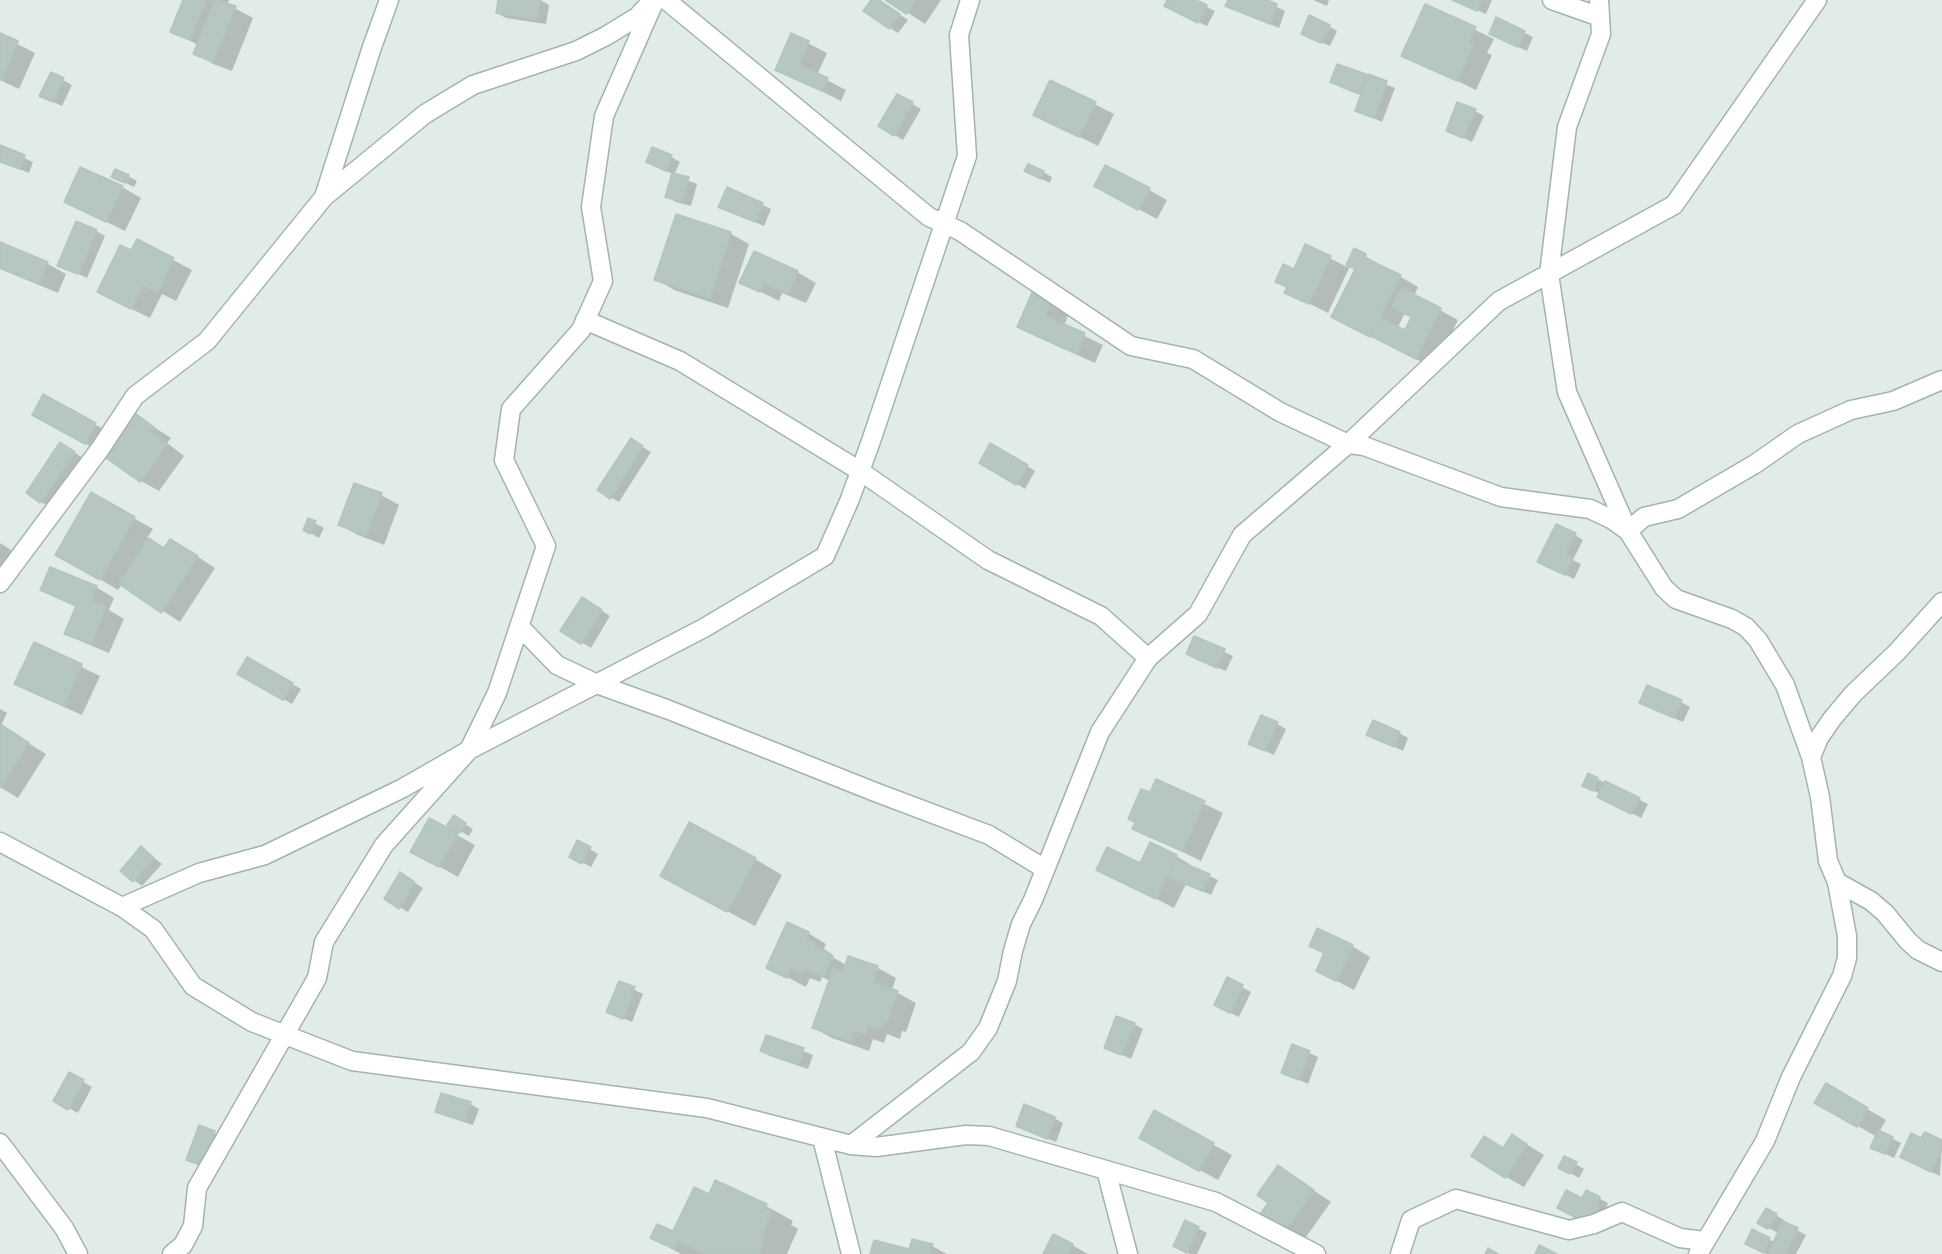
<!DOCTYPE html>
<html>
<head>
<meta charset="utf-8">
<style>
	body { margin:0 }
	canvas { display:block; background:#e1ebe7 }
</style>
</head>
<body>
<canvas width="1942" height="1254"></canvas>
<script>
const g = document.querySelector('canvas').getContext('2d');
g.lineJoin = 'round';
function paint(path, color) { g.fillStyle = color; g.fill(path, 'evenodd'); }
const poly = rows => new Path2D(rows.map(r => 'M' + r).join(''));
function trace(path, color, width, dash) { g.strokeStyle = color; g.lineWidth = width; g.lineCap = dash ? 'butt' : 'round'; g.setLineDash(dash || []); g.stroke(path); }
const shadow = poly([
	[184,0,229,0,227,4,253,18,232,71,213,64,195,53,198,45,172,31],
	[500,0,540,0,549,5,546,24,506,18,497,13],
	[873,0,877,0,908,20,898,33,890,28],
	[888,0,941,0,925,24],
	[1168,0,1192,0,1215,11,1207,26,1174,10],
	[1229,0,1263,0,1285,11,1279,28,1236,10],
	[1313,0,1329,0,1327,6],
	[1455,0,1492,0,1486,14],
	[1426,6,1494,39,1487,53,1492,55,1476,90,1403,55],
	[1497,19,1533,37,1527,51,1499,38],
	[1329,26,1337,31,1330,46,1311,38],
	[0,35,35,53,19,89,0,80],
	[792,35,827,53,817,75,846,90,841,101,777,69],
	[1365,76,1395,88,1382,122,1357,110,1362,95,1332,82],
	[63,80,72,85,62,106,49,100],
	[1050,82,1114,114,1098,146,1053,124],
	[898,96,921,109,903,140,880,126],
	[1475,111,1484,116,1472,142,1447,130],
	[1,147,33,162,29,173,0,161],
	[671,157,680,162,674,175,697,184,691,206,676,202,667,197,673,174,656,167],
	[1043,172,1052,177,1050,183,1035,176],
	[128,176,137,181,134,187,122,181],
	[122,187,141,198,125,231,66,202],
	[728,189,771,209,764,226,729,211],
	[1149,190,1167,200,1157,219,1114,196],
	[677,216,731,234,749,244,728,308,674,290,656,279],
	[96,231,105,236,87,278,59,265],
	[137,241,192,270,176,301,162,294,150,318,117,302,132,252],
	[0,244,48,264,66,274,58,293,0,269],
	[1306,246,1347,267,1355,250,1418,287,1414,296,1458,320,1434,368,1351,327,1356,270,1350,266,1328,313,1286,292,1288,288,1277,281,1294,271],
	[1405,313,1413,317,1405,333,1397,329],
	[797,272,816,283,806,303,782,293,779,301,741,282],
	[1034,292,1070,310,1064,326,1103,345,1095,363,1037,337,1019,327],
	[44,396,114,435,104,454,52,425],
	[135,415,171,438,167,443,184,456,159,491,141,481],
	[631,440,651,452,619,502,610,497],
	[991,445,1035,471,1025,489,981,462],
	[69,449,83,458,49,507,28,493],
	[91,494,153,529,147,538,166,549,189,551,215,568,180,622,122,584,118,590,57,554],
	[381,495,399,505,384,545,358,535,340,525],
	[309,520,324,528,319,538,305,530],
	[1575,535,1583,540,1573,560,1581,564,1574,579,1548,566],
	[0,543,11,550,0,577],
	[96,587,114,598,109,610,124,619,109,653,85,643,66,633,77,607,42,589],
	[591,604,610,616,591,648,562,630],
	[1194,638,1233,656,1226,671,1196,659],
	[34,644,100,676,82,715,35,694,16,684],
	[248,659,301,689,292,704,239,674],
	[1681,702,1690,707,1683,722,1649,707],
	[0,709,7,713,1,726,46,754,18,798,0,787],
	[1277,724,1286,729,1274,755,1259,748],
	[1399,733,1408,738,1403,751,1377,739],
	[1589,775,1648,804,1641,818,1607,801,1600,794,1584,785],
	[1157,781,1223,813,1201,861,1134,828],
	[454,817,473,829,469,836,450,825],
	[457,835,475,845,458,877,431,862],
	[578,842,598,854,591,867,580,861],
	[141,848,162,864,142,886,122,871],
	[1176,856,1194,867,1194,869,1218,880,1211,895,1186,884,1174,908,1098,869,1141,865],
	[755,859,782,875,755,926,689,891],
	[400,874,423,888,408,912,386,899],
	[808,933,826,944,824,949,832,954,831,956,846,965,849,958,878,968,896,978,892,990,916,1003,906,1032,902,1031,900,1039,887,1034,884,1043,873,1039,869,1051,832,1038,814,1028,830,981,822,977,820,982,810,978,806,987,768,967],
	[1352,946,1370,957,1354,990,1318,971],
	[1227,979,1251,992,1239,1017,1224,1010],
	[620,983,643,994,632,1022,617,1016],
	[1134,1024,1143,1029,1131,1059,1105,1047],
	[767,1037,813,1055,808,1069,770,1056,762,1051],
	[1293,1046,1318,1057,1308,1084,1283,1072],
	[70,1074,92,1087,78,1113,55,1101],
	[1826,1085,1886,1120,1879,1132,1901,1143,1894,1158,1881,1152,1877,1137,1816,1102],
	[470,1104,479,1109,473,1125,445,1116,437,1111],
	[1154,1112,1232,1155,1218,1180,1159,1148],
	[1054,1118,1063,1123,1056,1142,1026,1130],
	[200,1127,223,1137,212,1169,188,1159],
	[1513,1136,1544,1155,1524,1187,1506,1177],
	[1922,1140,1942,1142,1940,1176,1911,1162],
	[1565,1158,1584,1169,1579,1178,1560,1167],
	[1279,1167,1331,1202,1301,1244,1283,1234,1270,1202],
	[710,1196,766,1206,793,1221,791,1225,798,1229,787,1254,681,1254,652,1238,674,1233],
	[1599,1198,1608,1203,1599,1228,1583,1200],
	[1767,1210,1784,1220,1783,1223,1806,1235,1796,1254,1767,1254,1756,1249,1753,1231,1774,1242,1778,1233,1759,1223],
	[1186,1222,1207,1233,1197,1254,1190,1254,1175,1246],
	[1072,1245,1088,1254,1045,1254],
	[932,1246,947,1254,872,1254,910,1250]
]);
const building = poly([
	[183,0,206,0,190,40,170,32,183,0],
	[215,0,236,6,213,62,193,54,215,0],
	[498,0,541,0,537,20,496,13,498,0],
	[871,0,879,0,900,14,889,29,863,11,871,0],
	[885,0,916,0,906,14,885,0],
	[1167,0,1196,0,1207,5,1198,23,1164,6,1167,0],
	[1228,0,1267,0,1277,4,1270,24,1225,6,1228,0],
	[1452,0,1481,0,1477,11,1452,0],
	[1425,4,1476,27,1469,41,1474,43,1457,81,1401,56,1425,4],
	[1309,15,1330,25,1321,43,1301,34,1309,15],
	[1496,17,1525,31,1518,47,1489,34,1496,17],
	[0,33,18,41,1,80,0,79,0,33],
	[791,33,809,41,799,65,828,78,822,91,775,70,791,33],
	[1337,64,1366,74,1359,94,1330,82,1337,64],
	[51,72,64,78,53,102,39,96,51,72],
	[1368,74,1387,81,1374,118,1355,111,1368,74],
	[1050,80,1096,102,1079,137,1033,115,1050,80],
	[897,94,913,102,894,136,878,126,897,94],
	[1457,102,1476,109,1463,138,1446,131,1457,102],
	[0,145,25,155,20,169,0,162,0,145],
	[652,147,672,155,666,171,646,162,652,147],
	[1028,164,1044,171,1041,179,1024,171,1028,164],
	[1105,165,1150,188,1138,210,1094,186,1105,165],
	[80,167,123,186,106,222,64,202,80,167],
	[115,169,129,175,125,183,111,177,115,169],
	[672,173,689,177,682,202,665,197,672,173],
	[727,187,763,203,755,222,718,207,727,187],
	[676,214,731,232,710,298,654,280,676,214],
	[76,221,97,230,78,274,57,266,76,221],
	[137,239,174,258,158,292,143,285,131,309,97,292,120,245,131,250,137,239],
	[0,242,48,262,39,284,0,268,0,242],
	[1305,244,1331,256,1309,304,1284,293,1287,287,1275,282,1283,264,1294,269,1305,244],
	[1354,248,1366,254,1365,258,1401,275,1370,337,1331,317,1355,269,1346,265,1354,248],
	[754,251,798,271,788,294,764,284,760,292,739,283,754,251],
	[1401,288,1441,308,1416,359,1371,336,1380,318,1405,330,1411,317,1392,307,1401,288],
	[1033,290,1052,299,1045,316,1085,333,1077,354,1017,327,1033,290],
	[43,394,96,423,85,444,32,415,43,394],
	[135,413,154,427,150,432,167,444,140,482,103,456,135,413],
	[631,438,643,446,610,499,597,490,631,438],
	[60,442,75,452,40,503,26,493,60,442],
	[990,443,1028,465,1016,485,979,463,990,443],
	[354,483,382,493,366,536,338,525,354,483],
	[91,492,135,517,100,580,55,555,91,492],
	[308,518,316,521,310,534,303,530,308,518],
	[1556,524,1576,533,1565,554,1573,558,1565,575,1537,562,1556,524],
	[149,538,164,548,170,539,198,556,161,613,119,584,149,538],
	[50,567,97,586,91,601,106,607,91,644,64,634,76,606,40,590,50,567],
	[582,597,602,610,581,644,560,631,582,597],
	[1194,636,1225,649,1217,668,1186,654,1194,636],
	[34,642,82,664,64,706,14,684,34,642],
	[247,657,293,683,283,700,237,674,247,657],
	[1647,685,1682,700,1674,718,1639,703,1647,685],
	[1261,715,1278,722,1265,751,1248,744,1261,715],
	[1373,720,1400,732,1394,747,1366,735,1373,720],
	[0,724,29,743,0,788,0,724],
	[1588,773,1598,778,1593,791,1582,786,1588,773],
	[1156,779,1205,801,1182,851,1132,829,1135,822,1128,819,1141,789,1150,792,1156,779],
	[1605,781,1640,798,1631,814,1597,797,1605,781],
	[454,815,466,823,460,833,447,825,454,815],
	[429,818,458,833,439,867,410,852,429,818],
	[689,822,756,858,727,912,660,876,689,822],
	[577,840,591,847,582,864,569,857,577,840],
	[1150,842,1177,855,1156,899,1096,870,1107,847,1140,863,1150,842],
	[141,846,154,858,133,882,120,871,141,846],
	[1176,860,1210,874,1202,891,1169,877,1176,860],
	[400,872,415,882,399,909,384,899,400,872],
	[787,922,809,932,806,939,815,942,813,946,833,956,823,977,804,968,801,973,791,968,787,978,766,968,787,922],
	[1317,928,1353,945,1336,981,1316,971,1324,953,1309,946,1317,928],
	[848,956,878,966,873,982,898,991,887,1023,884,1022,881,1029,868,1025,865,1034,854,1030,850,1041,812,1028,833,969,843,972,848,956],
	[1227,977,1243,985,1230,1013,1214,1005,1227,977],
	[619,981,635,987,623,1019,606,1012,619,981],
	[1116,1016,1135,1023,1121,1055,1104,1048,1116,1016],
	[766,1035,804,1048,799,1065,760,1051,766,1035],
	[1292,1044,1310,1051,1299,1080,1281,1073,1292,1044],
	[69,1072,84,1080,68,1110,53,1101,69,1072],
	[1826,1083,1868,1108,1857,1127,1814,1103,1826,1083],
	[441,1093,471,1102,465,1121,435,1112,441,1093],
	[1024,1104,1055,1117,1047,1139,1016,1126,1024,1104],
	[1154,1110,1214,1143,1199,1171,1139,1138,1154,1110],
	[199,1125,215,1131,203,1166,186,1160,199,1125],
	[1878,1130,1893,1137,1885,1154,1870,1148,1878,1130],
	[1925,1132,1942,1140,1942,1150,1931,1172,1900,1157,1911,1133,1921,1138,1925,1132],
	[1512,1134,1527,1144,1505,1178,1471,1156,1484,1136,1503,1148,1512,1134],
	[1564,1156,1577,1162,1570,1174,1558,1168,1564,1156],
	[1278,1165,1314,1190,1282,1235,1258,1217,1268,1203,1257,1195,1278,1165],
	[715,1180,767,1204,765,1209,772,1212,760,1237,765,1240,758,1254,706,1254,677,1241,674,1249,650,1238,657,1224,673,1231,694,1187,709,1194,715,1180],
	[1566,1190,1582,1198,1586,1190,1600,1197,1596,1205,1599,1206,1590,1225,1557,1208,1566,1190],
	[1766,1208,1777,1214,1768,1229,1757,1223,1766,1208],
	[1185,1220,1199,1227,1187,1253,1173,1246,1185,1220],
	[1783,1221,1798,1228,1785,1254,1768,1254,1783,1221],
	[1752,1229,1770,1238,1764,1253,1745,1244,1752,1229],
	[1053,1234,1073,1244,1068,1254,1043,1254,1053,1234],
	[912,1239,933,1244,930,1254,870,1254,874,1240,909,1249,912,1239],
	[1539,1245,1557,1254,1535,1254,1539,1245],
	[1488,1248,1498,1254,1485,1254,1488,1248]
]);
const street = poly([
	[666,0,929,217,960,231,1131,346,1193,359,1280,412,1348,444,1364,446,1501,497,1590,509,1611,519,1628,531,1664,588,1676,599,1732,619,1746,627,1758,640,1785,685,1811,757,1820,797,1828,861,1837,882,1847,936,1847,958,1842,976,1791,1077,1765,1141,1698,1254],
	[1552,0,1600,17],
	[1599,0,1601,34,1567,127,1549,274,1567,392,1628,531,1644,517,1678,509,1755,464,1798,434,1851,410,1893,401,1942,380],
	[324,197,371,50,389,0],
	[585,320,680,361,860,471,988,560,1101,616,1148,658],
	[0,583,100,449,135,396,207,341,324,197,425,114,473,85,576,51,606,36,637,17,649,4],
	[519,626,557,665,597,684,669,710,875,792,989,835,1045,869],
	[1811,757,1819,738,1832,719,1853,694,1897,652,1942,602],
	[0,842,122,907,153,929,193,986,252,1022,352,1061,707,1108,851,1145,876,1147,966,1135,989,1136,1216,1202,1316,1254],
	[1837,882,1871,901,1885,913,1908,941,1918,950,1942,962],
	[122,907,199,873,265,855,403,788,469,750,704,628,825,556,850,499,871,441,967,156,959,35,970,0],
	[822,1138,851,1254],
	[0,1143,64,1228,78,1254],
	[851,1145,971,1052,988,1028,1007,981,1013,951,1021,924,1033,900,1100,732,1148,658,1198,614,1242,535,1348,444,1499,301,1674,205,1817,0],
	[1106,1170,1128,1254],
	[172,1254,183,1245,193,1226,197,1188,317,978,324,942,384,845,469,750,497,693,546,546,504,460,511,409,581,330,603,281,591,207,604,116,655,0],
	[1400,1254,1411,1220,1456,1199,1569,1230,1594,1224,1622,1212,1680,1238,1705,1241]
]);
paint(shadow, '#0003');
paint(building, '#b6c6c0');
trace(building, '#b4c5be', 1.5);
trace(street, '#a4b3ae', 21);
trace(street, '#fff', 18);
</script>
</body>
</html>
